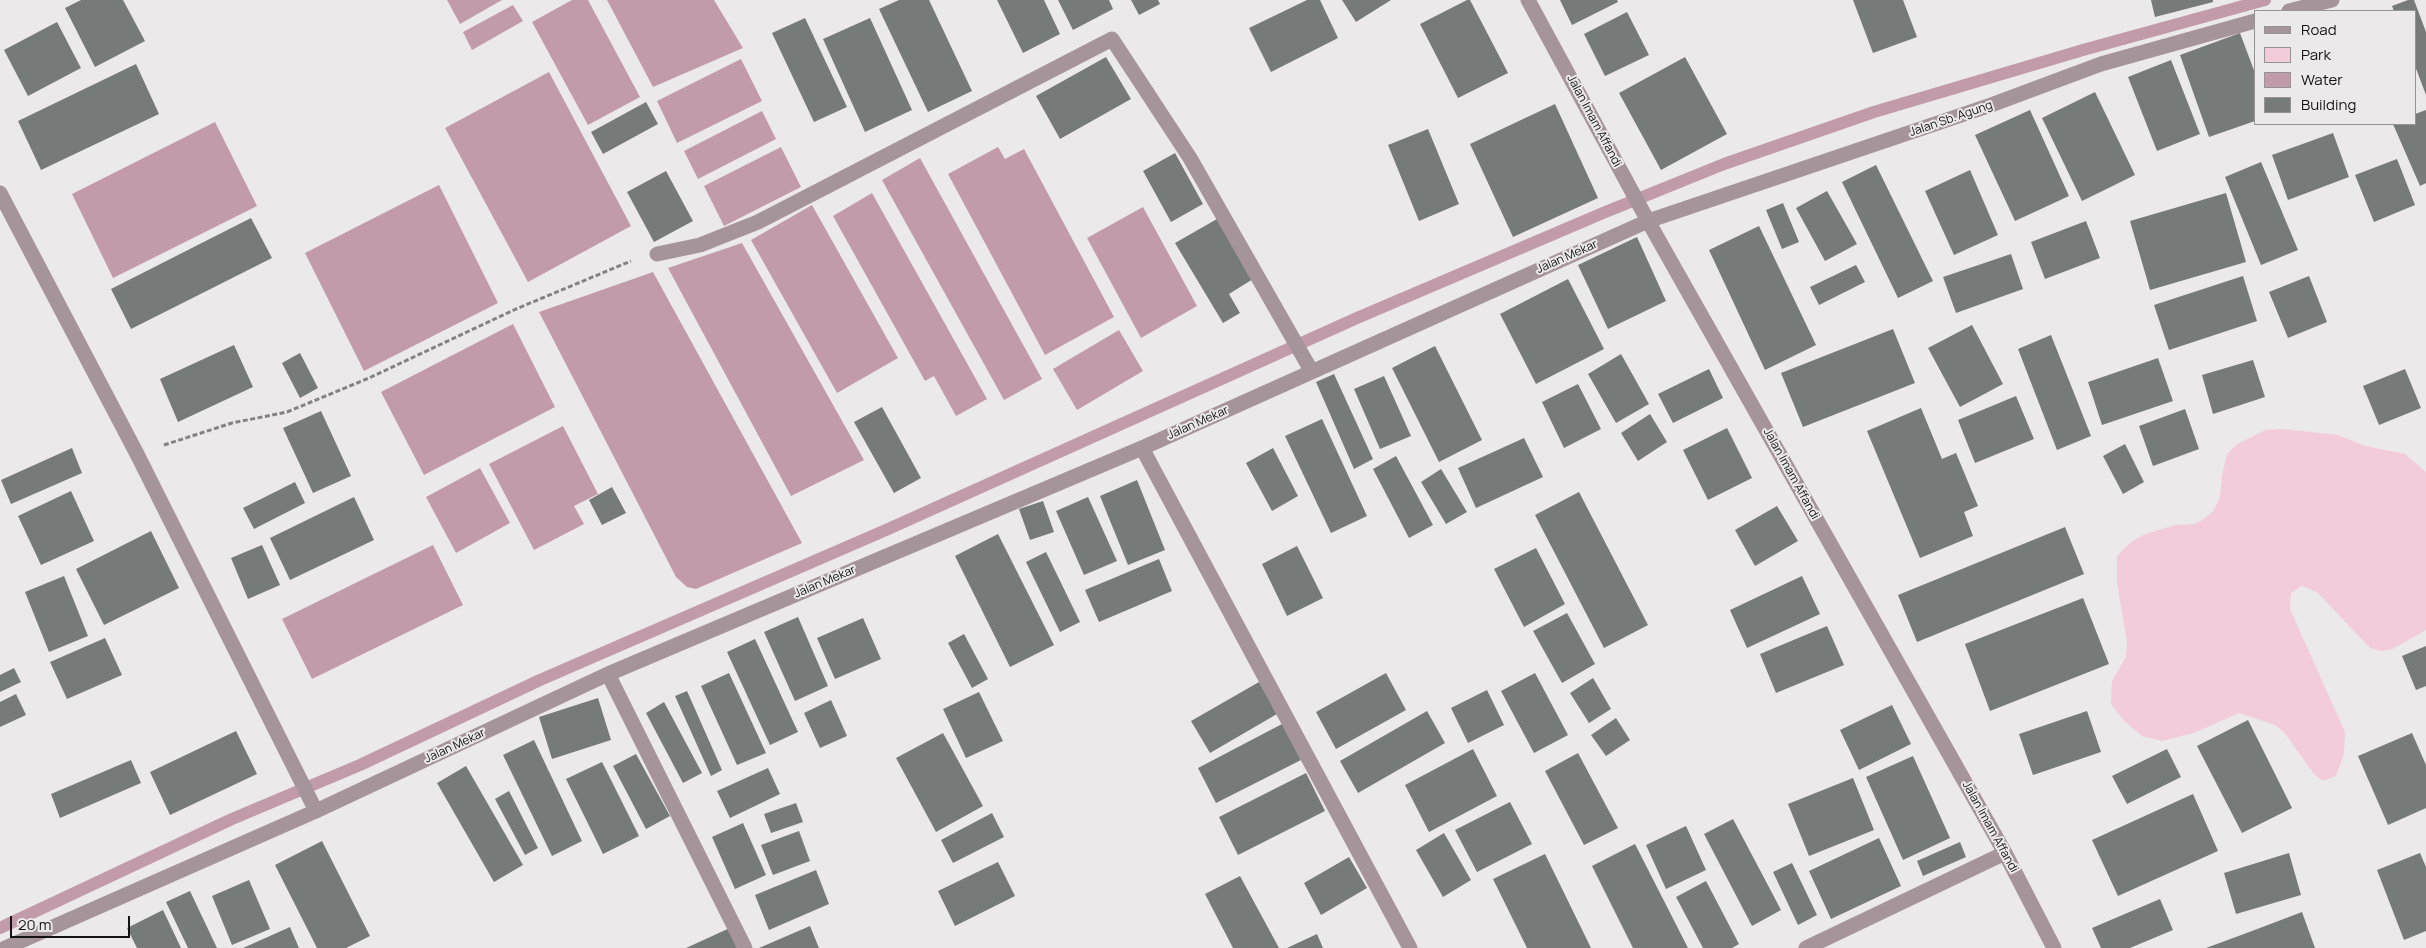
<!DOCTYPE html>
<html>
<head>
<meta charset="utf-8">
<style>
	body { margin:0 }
	#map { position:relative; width:2426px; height:948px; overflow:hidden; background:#ece9ea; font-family:Manrope,sans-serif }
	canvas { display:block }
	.legend { position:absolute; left:2254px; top:10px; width:162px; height:115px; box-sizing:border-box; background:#ece9ea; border:1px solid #969394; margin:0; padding:6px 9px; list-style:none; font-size:15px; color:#151314 }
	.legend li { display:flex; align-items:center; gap:10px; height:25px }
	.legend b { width:25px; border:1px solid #969394 }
	.scale { position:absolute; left:10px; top:916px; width:120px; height:22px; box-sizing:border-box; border:2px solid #151314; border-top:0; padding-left:6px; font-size:15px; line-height:18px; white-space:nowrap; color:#151314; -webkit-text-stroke:4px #ece9ea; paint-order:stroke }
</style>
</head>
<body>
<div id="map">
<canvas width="2426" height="948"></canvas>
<ul class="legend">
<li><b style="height:6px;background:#a6949b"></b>Road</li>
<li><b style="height:14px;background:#f2ccdb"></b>Park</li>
<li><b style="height:14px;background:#c29bab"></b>Water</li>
<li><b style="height:14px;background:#767a79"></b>Building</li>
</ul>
<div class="scale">20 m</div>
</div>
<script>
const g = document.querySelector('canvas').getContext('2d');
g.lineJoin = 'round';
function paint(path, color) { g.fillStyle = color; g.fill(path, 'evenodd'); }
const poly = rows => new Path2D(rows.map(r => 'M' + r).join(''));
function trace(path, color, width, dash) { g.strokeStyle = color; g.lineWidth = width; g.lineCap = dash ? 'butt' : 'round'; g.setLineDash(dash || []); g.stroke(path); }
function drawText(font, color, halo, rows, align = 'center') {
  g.font = font + ' Manrope,sans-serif'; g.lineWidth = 4; g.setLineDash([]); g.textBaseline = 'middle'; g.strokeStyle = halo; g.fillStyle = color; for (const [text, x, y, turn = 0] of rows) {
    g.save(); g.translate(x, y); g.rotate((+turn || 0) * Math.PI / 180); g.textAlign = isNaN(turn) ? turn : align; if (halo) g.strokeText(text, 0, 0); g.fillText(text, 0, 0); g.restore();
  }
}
const green = poly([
	[2283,429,2338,435,2365,446,2405,454,2426,472,2426,630,2393,649,2381,651,2370,648,2317,592,2302,586,2291,593,2290,609,2345,732,2344,754,2336,776,2323,781,2314,774,2284,732,2275,725,2239,713,2194,733,2162,741,2142,736,2124,721,2111,704,2112,681,2126,657,2127,642,2117,583,2117,556,2131,542,2145,534,2176,525,2195,524,2204,519,2214,510,2220,497,2222,475,2227,454,2237,444,2265,430]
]);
const water = poly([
	[447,0,502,0,460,24],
	[572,0,588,0,640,97,588,125,532,22],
	[607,0,714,0,743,48,653,87],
	[513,5,523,21,472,50,463,32],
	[741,59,762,101,677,143,657,101],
	[549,72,631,226,528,282,445,128],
	[762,111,776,139,698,179,684,151],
	[215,122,257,206,113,278,72,194],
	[781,147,801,187,724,226,704,186],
	[998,147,1005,159,1024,149,1114,317,1045,355,948,174],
	[920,158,1042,379,1004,400,882,180],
	[439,185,498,303,364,371,305,253],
	[872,193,987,399,956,416,934,376,925,381,833,216],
	[812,205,898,358,837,393,751,240],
	[1143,207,1197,306,1141,338,1087,238],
	[742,243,864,460,791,496,668,268],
	[653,272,802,543,696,589,687,587,676,577,539,312],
	[513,324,555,407,424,475,381,392],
	[1119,330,1143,371,1077,410,1053,369],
	[563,426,598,494,574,506,584,524,534,550,489,464],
	[480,468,510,523,456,553,426,497],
	[433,545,463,605,312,679,282,619]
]);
const stream = poly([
	[0,928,232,819,360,765,540,680,886,530,1357,318,1603,213,1724,164,1874,112,2083,50,2265,0]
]);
const building = poly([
	[81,0,123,0,145,41,95,67,65,8],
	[899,0,929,0,972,91,928,112,879,9],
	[997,0,1044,0,1060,34,1023,53],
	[1058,0,1109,0,1113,9,1073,30],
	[1131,0,1158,0,1160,4,1139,15],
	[1307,0,1320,0,1338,38,1271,72,1249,28],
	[1342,0,1391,0,1356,22],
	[1467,0,1470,0,1508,73,1458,98,1420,24],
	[1560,0,1617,0,1618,2,1572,25],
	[1853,0,1903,0,1917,37,1873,53],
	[2151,0,2213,0,2213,2,2155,17],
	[2408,0,2414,0,2426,32,2426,95,2415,66,2415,11,2394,11,2392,6],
	[1627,12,1649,55,1605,76,1584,34],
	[805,18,847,107,814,122,772,33],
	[870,18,912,110,865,132,823,39],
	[57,22,81,68,28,96,4,50],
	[2240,33,2255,73,2255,121,2209,137,2180,55],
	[1106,57,1131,99,1060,139,1036,96],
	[1685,57,1727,134,1661,170,1619,93],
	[2171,60,2200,134,2157,151,2128,77],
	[136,64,159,114,41,170,18,121],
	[2095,92,2135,175,2082,201,2042,118],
	[646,102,658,124,603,154,591,132],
	[1555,104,1598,198,1513,237,1470,144],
	[2030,110,2069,196,2015,221,1975,135],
	[2426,110,2426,183,2420,186,2393,124,2415,124,2415,114],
	[1428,129,1459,204,1419,221,1388,145],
	[2333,133,2349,177,2288,200,2272,155],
	[1175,153,1203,204,1171,222,1143,171],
	[2397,159,2415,205,2374,222,2355,175],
	[2261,162,2298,250,2261,265,2225,177],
	[1876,165,1933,281,1898,298,1842,182],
	[1970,170,1998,235,1954,255,1925,191],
	[666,171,693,221,654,242,627,192],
	[1827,191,1857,244,1825,261,1796,208],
	[2226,193,2246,262,2150,290,2130,221],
	[1783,203,1799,242,1782,249,1766,210],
	[251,218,272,258,131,329,111,289],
	[1217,219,1253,279,1229,294,1240,313,1223,323,1175,243],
	[2086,221,2100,258,2045,279,2031,242],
	[1759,226,1816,345,1765,370,1709,250],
	[1637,237,1666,301,1608,329,1578,265],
	[2011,254,2023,289,1956,313,1943,277],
	[1856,265,1865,282,1819,305,1810,287],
	[2243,276,2257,321,2169,350,2154,305],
	[2309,276,2327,322,2288,338,2269,292],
	[1568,279,1604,349,1536,384,1500,314],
	[1972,325,2003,384,1960,407,1928,348],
	[1893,329,1915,383,1803,427,1781,373],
	[2051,335,2091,436,2057,450,2018,349],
	[234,345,253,387,178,422,160,379],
	[1435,346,1482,440,1439,462,1392,368],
	[300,353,318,388,300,398,282,363],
	[1621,354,1649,404,1616,423,1588,374],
	[2158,358,2173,401,2102,425,2088,382],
	[2253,360,2265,397,2213,414,2202,375],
	[1709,369,1723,398,1673,423,1658,394],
	[2405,369,2421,408,2379,425,2363,386],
	[1334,374,1373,459,1354,469,1316,382],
	[1384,376,1411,436,1380,449,1354,389],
	[1578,384,1601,429,1564,448,1542,402],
	[2016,396,2034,439,1975,463,1958,420],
	[882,407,921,478,894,493,854,422],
	[1921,408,1942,459,1956,453,1978,506,1964,512,1973,536,1920,558,1867,431],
	[2185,409,2199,449,2153,466,2139,426],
	[321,411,351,476,313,493,283,428],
	[1650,414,1667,442,1638,461,1621,433],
	[1322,419,1367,516,1331,533,1285,436],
	[1727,428,1752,478,1708,500,1683,450],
	[1524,438,1543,477,1476,508,1458,468],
	[2125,444,2144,482,2123,494,2103,456],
	[72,448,82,473,11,504,1,480],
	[1273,448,1298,496,1272,511,1246,463],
	[1396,456,1433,525,1409,538,1373,469],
	[1441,469,1467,512,1446,524,1421,482],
	[1137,480,1165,550,1128,565,1100,496],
	[295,482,305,503,254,529,243,508],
	[612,487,626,513,602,525,589,500],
	[71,491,94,541,41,565,18,516],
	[1579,492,1648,625,1604,648,1535,515],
	[354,497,374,540,290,580,270,538],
	[1088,497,1117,561,1084,575,1056,511],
	[1043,501,1054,532,1030,540,1019,509],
	[1777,506,1798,541,1755,566,1735,530],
	[2065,527,2084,574,1917,642,1898,595],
	[151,531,179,588,104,625,76,569],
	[998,534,1054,645,1010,667,955,556],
	[262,545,280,585,248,599,231,558],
	[1297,546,1323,598,1287,616,1262,564],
	[1536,548,1565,604,1524,627,1494,569],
	[1046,552,1080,622,1060,632,1026,562],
	[1159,559,1172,591,1099,622,1085,590],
	[64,576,88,636,49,652,25,592],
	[1802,576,1820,614,1747,648,1730,610],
	[2083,598,2109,664,1990,711,1965,644],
	[1567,613,1595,664,1562,683,1533,631],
	[798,617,828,686,795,701,764,632],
	[863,618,881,659,835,679,817,638],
	[1827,626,1844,665,1776,693,1760,654],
	[964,634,988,679,972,688,948,643],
	[105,638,122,675,67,699,50,662],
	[755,639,798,732,770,745,727,652],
	[2426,646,2426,686,2416,690,2402,656],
	[14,668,21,682,0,692,0,675],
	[729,673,766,753,737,765,701,686],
	[1386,673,1406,710,1336,749,1316,712],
	[1535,673,1568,735,1534,753,1501,691],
	[1593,678,1611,709,1589,723,1570,693],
	[1259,682,1277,714,1210,753,1191,721],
	[1487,690,1504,725,1468,743,1451,708],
	[687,691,722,770,711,776,675,696],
	[979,692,1003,741,966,758,943,709],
	[16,694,26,715,0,727,0,702],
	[598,698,611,740,552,759,539,717],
	[831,700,847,736,820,748,804,713],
	[664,702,702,773,683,783,646,713],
	[1892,705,1911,744,1859,770,1840,730],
	[1427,711,1445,743,1358,793,1340,761],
	[2087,711,2101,752,2033,775,2019,734],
	[1616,718,1630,740,1606,756,1591,735],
	[2248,720,2292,808,2242,833,2197,746],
	[1282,724,1301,760,1216,803,1198,768],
	[236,731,257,774,170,815,150,772],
	[943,733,983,806,936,832,896,758],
	[2412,733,2426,765,2426,808,2388,825,2358,756],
	[534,740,582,841,552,856,503,755],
	[1473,749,1497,796,1429,832,1405,785],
	[2167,749,2181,777,2127,804,2112,776],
	[1578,753,1618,828,1584,845,1545,771],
	[636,754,670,816,646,829,613,766],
	[1913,756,1950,838,1903,860,1866,777],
	[131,760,141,783,60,818,51,794],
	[602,762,639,836,603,854,566,779],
	[466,766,523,865,494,882,437,783],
	[768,768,780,794,730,818,717,791],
	[1306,773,1325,811,1238,855,1219,817],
	[1853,778,1874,830,1809,856,1788,804],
	[509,791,538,848,525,855,495,799],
	[2193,794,2218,851,2118,896,2092,840],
	[1510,802,1532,844,1477,872,1455,830],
	[796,803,803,822,771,833,764,814],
	[992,813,1004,837,953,863,941,840],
	[1733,819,1781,910,1752,926,1704,834],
	[743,823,766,875,735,889,712,837],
	[1686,826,1706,870,1666,889,1646,845],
	[799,831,810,861,773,875,761,845],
	[1444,833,1471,880,1443,897,1416,850],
	[1879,838,1901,886,1831,919,1809,871],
	[322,841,370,936,346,948,317,948,275,865],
	[1960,842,1966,857,1923,876,1917,861],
	[1635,844,1662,897,1688,948,1633,948,1592,866],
	[2289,853,2301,895,2236,914,2224,873],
	[2420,853,2426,867,2426,931,2404,940,2377,870],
	[1545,854,1591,948,1527,948,1493,879],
	[1349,857,1367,888,1321,915,1304,883],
	[998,862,1015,896,955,926,938,891],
	[1792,863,1817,915,1798,925,1773,872],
	[816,870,829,904,769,930,755,895],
	[1240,876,1279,948,1233,948,1205,894],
	[249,880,270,929,232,945,212,896],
	[1706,881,1739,944,1732,948,1703,948,1676,897],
	[190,891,216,946,217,948,188,948,166,902],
	[2160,899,2173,930,2130,948,2101,948,2092,928],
	[163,910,181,948,137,948,127,928],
	[2302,912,2315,948,2206,948,2252,931],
	[810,926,819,948,759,948],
	[290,927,299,948,243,948],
	[732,927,742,948,686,948],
	[1317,934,1323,948,1287,948]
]);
const path = poly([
	[164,445,232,423,287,412,369,378,516,309,631,261]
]);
const minor = poly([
	[1528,0,1648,221,2005,853,2054,948],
	[2289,11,2332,0],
	[0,193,137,454,316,811],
	[657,254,700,245,758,222,1112,39,1190,158,1312,372],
	[1142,448,1410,948],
	[608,674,745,948],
	[5,948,316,811,608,674,1142,448,1648,221,1991,105,2101,64,2255,21],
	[1806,948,2005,853]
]);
const streetNames = [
	["Jalan Sb. Agung",1951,119,-19],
	["Jalan Imam Affandi",1594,121,62],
	["Jalan Mekar",1567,257,-24],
	["Jalan Mekar",1198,423,-24],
	["Jalan Imam Affandi",1791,474,61],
	["Jalan Mekar",825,582,-23],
	["Jalan Mekar",455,746,-25],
	["Jalan Imam Affandi",1990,827,61]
];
paint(green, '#f2ccdb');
paint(water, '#c29bab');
trace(stream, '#c29bab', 12);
paint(building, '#767a79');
trace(path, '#848283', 3, [5, 2.5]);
trace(minor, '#a6949b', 15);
drawText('12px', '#151314', '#ece9ea', streetNames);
</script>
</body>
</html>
